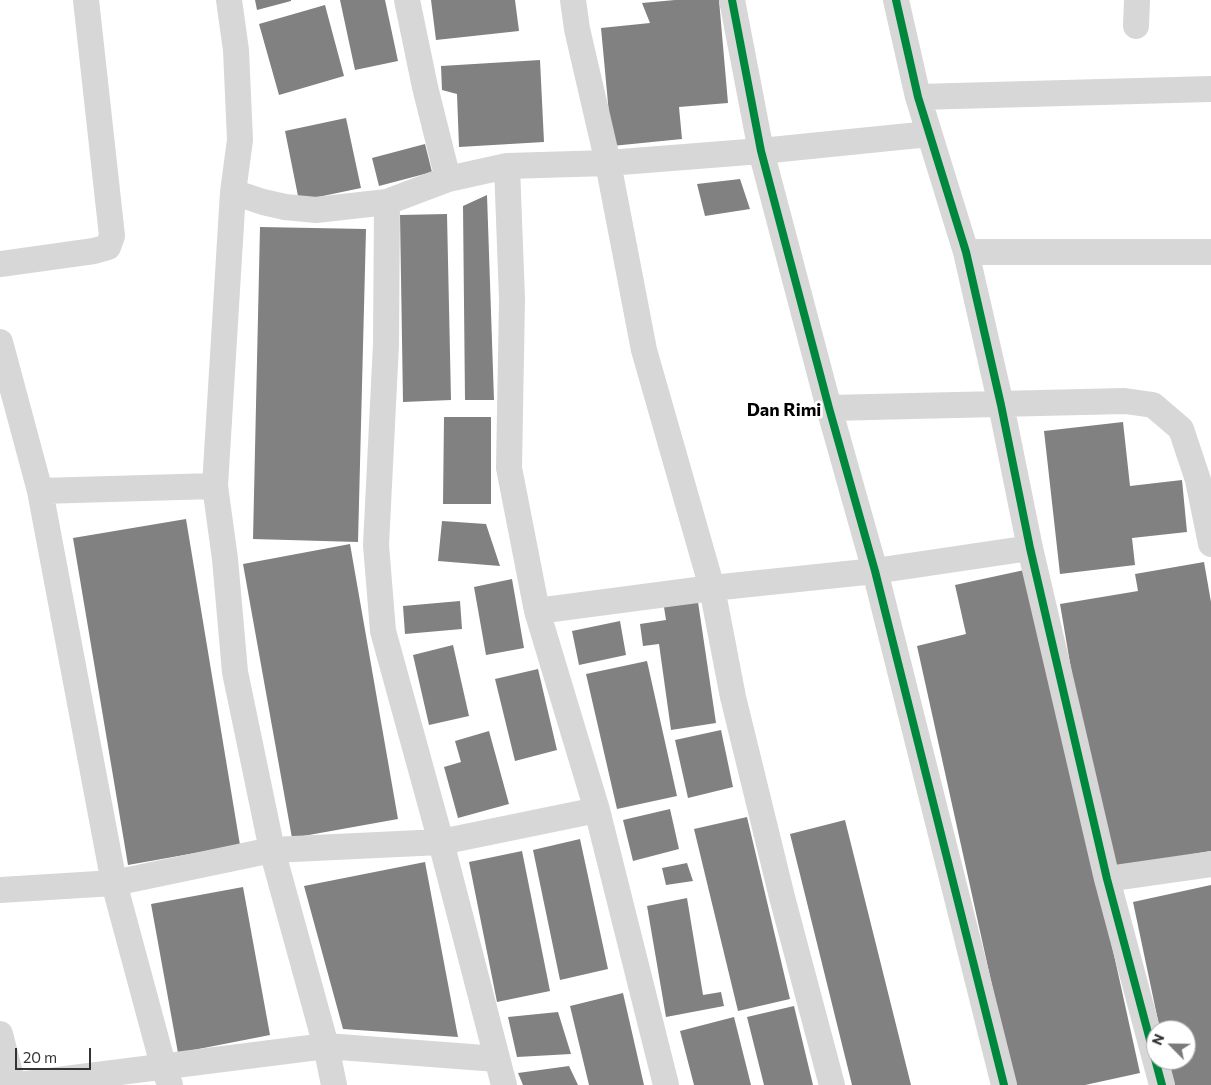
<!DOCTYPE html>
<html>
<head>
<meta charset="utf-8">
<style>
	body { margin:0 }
	#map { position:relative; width:1211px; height:1085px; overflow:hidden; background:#fff; font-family:Commissioner,sans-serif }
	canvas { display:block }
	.north { position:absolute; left:1146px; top:1020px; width:50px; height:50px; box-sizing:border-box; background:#fff; border:1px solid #adadad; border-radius:50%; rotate:293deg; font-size:14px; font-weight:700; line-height:20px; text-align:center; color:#333 }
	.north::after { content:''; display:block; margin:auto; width:18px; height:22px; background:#7a7a7a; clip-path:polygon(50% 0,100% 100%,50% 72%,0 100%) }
	.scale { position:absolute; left:15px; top:1048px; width:76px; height:22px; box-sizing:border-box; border:2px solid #333; border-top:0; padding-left:6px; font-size:15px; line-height:18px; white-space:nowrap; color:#333; -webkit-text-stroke:4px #fff; paint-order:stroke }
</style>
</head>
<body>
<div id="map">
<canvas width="1211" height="1085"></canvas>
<div class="north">N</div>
<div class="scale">20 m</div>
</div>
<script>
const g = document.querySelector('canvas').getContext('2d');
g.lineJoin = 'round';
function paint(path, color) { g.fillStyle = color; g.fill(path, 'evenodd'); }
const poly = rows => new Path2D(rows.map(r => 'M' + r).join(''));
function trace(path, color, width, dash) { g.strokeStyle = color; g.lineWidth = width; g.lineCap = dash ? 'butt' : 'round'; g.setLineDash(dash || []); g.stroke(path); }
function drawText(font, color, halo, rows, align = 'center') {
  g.font = font + ' Commissioner,sans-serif'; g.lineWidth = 5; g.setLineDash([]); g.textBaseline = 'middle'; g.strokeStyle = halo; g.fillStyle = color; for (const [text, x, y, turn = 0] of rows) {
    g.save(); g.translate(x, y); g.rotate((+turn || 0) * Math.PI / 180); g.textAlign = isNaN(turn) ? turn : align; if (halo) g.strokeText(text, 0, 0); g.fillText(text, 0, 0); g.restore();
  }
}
const building = poly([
	[255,0,291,0,291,1,257,10],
	[340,0,385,0,398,61,355,70],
	[431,0,515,0,519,31,436,40],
	[675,0,719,0,728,103,679,107,682,139,612,146,601,28,650,23,642,3],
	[325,5,344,76,279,95,259,24],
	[540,60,544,142,459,147,457,94,442,90,441,66],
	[346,118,361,188,299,201,285,131],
	[425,144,432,172,379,186,372,158],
	[740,179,750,209,705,216,697,184],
	[487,195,494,400,465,400,463,206],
	[447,214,451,400,403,402,400,215],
	[260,227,366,229,358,542,253,539],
	[444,417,491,417,491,504,443,504],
	[1123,422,1130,486,1182,480,1187,532,1132,538,1135,565,1060,574,1044,431],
	[186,519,240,845,128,865,73,538],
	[442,521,486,524,500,566,438,561],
	[350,544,398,819,292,838,243,564],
	[1204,562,1211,602,1211,851,1105,869,1060,604,1138,591,1135,574],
	[1029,569,1140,1073,1085,1085,1014,1085,917,646,966,634,955,585],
	[512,579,524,648,486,655,474,587],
	[460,601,462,629,405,634,403,606],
	[698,602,716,723,671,730,659,644,643,646,640,624,666,620,664,607],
	[620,621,626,655,579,665,572,631],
	[453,645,469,716,429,725,413,655],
	[647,661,677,796,617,809,586,674],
	[538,669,557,750,515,761,495,679],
	[721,730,733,787,688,798,675,740],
	[489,731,509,804,458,818,444,767,461,762,455,741],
	[670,809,679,849,633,861,623,820],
	[747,817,790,999,738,1011,694,829],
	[845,820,911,1085,852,1085,790,834],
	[580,839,608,969,560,980,533,850],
	[522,851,550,991,497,1002,469,862],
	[425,862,458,1037,343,1029,304,886],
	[687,863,693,881,666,885,662,868],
	[1211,885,1211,1085,1171,1085,1166,1060,1186,1060,1186,1030,1160,1030,1133,902],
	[243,887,270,1035,178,1053,151,904],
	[687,898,703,995,721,992,724,1006,666,1017,647,906],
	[623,993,644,1085,589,1085,570,1006],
	[794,1006,813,1085,764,1085,747,1017],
	[558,1012,571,1054,517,1057,508,1017],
	[734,1017,751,1085,694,1085,680,1031],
	[569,1066,578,1085,523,1085,518,1073]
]);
const minor = poly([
	[229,0,236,50,240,140,233,192,215,486,225,559,235,672,272,850,326,1046,334,1085],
	[407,0,425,87,448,179],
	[573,0,577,29,608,163,644,350,712,588,733,697,782,897,832,1085],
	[732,0,761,151,829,408,875,571,1004,1085],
	[896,0,918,97,966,252,1001,405,1030,548,1107,879,1162,1085],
	[1136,26,1137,0],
	[918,97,1211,89],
	[507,166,512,299,509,468,537,611,597,810,666,1085],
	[233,192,263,202,285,207,316,210,387,202,448,179,507,166,608,163,761,151,929,134],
	[387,202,386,344,376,545,383,631,441,842,504,1085],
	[966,252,1211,252],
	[0,264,94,251,108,247,112,236,86,0],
	[0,342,40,491,114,883,163,1065,170,1085],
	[829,408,1125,401,1153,405,1181,429,1198,480,1211,544],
	[40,491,215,486],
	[537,611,712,588,875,571,1030,548],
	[1107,879,1211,864],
	[0,890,114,883,272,850,441,842,597,810],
	[0,1034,13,1085],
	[18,1085,326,1046,497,1059]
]);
const cycleway = poly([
	[732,0,761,151,829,408,875,571,1004,1085],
	[896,0,918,97,966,252,1001,405,1030,548,1107,879,1162,1085]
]);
const districtNames = [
	["Dan Rimi",784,410]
];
paint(building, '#818181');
trace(minor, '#d7d7d7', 26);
trace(cycleway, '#00873e', 8);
drawText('bold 18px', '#000', '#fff', districtNames);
</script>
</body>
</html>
